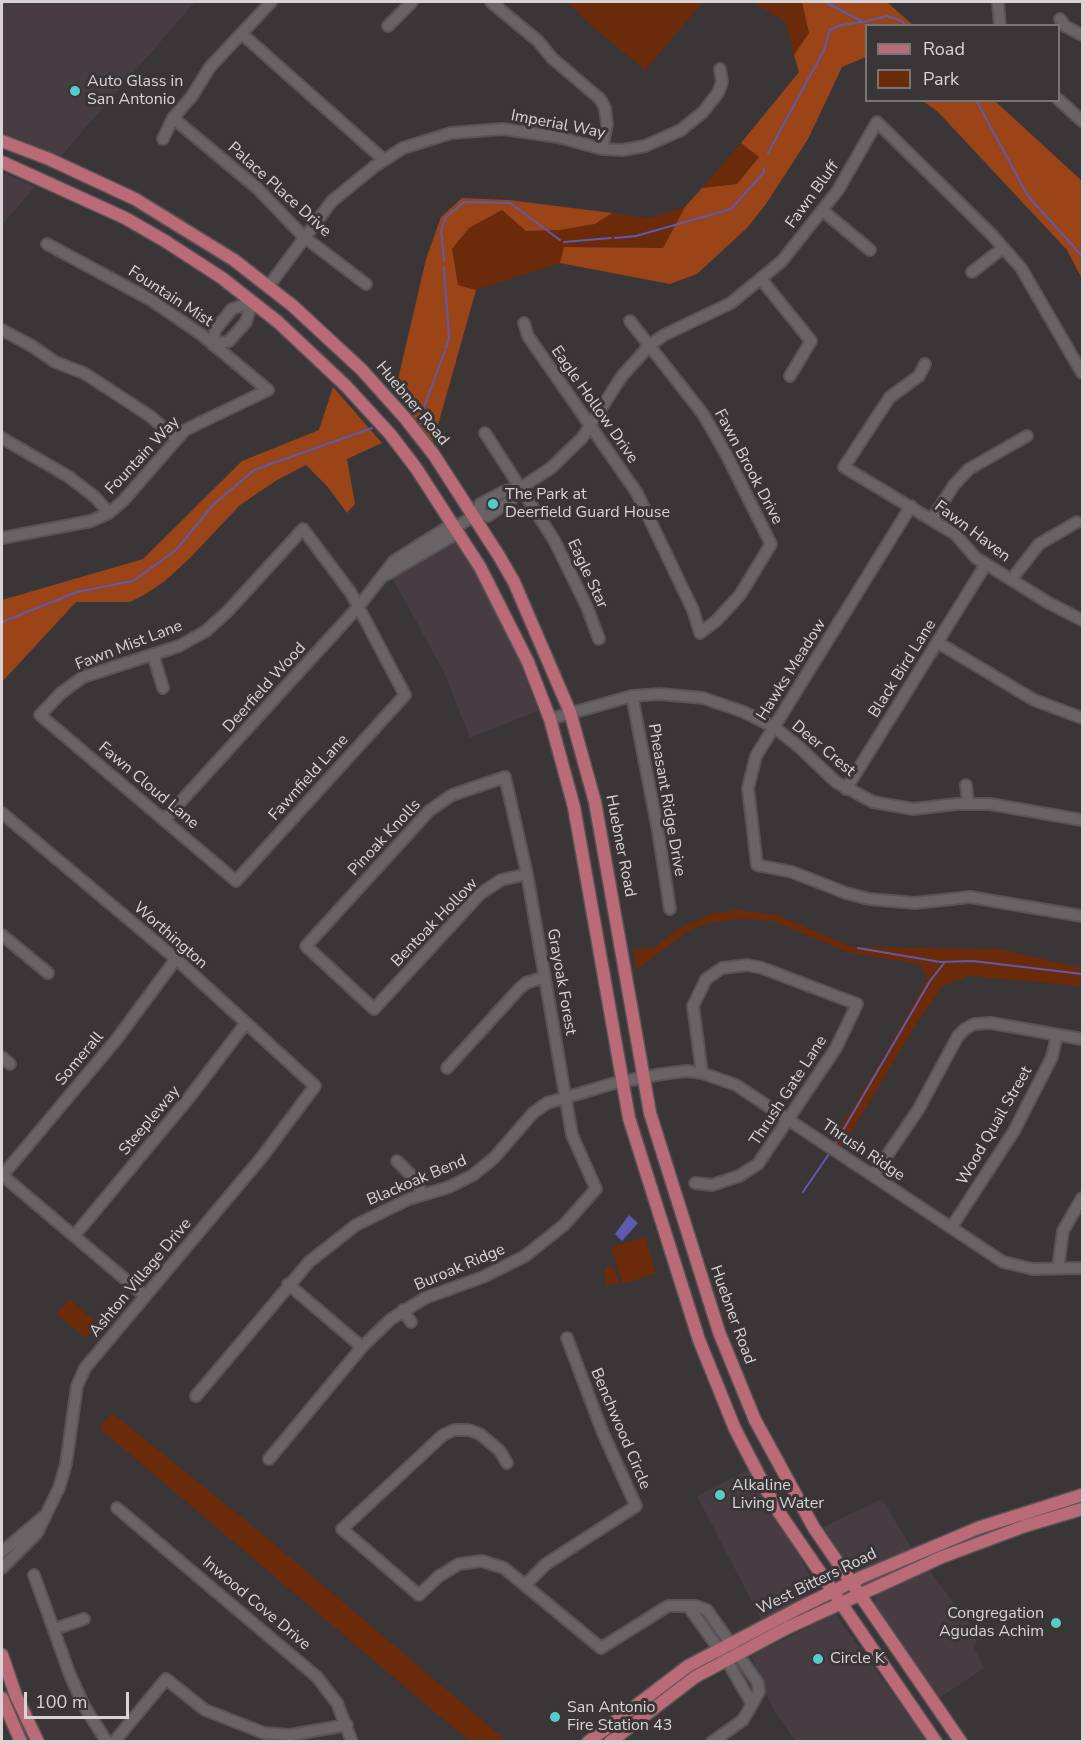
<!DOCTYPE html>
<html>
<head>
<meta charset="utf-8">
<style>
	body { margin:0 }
	#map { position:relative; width:1084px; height:1743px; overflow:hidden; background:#3a3537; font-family:"Nunito Sans",sans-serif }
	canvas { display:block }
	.frame { position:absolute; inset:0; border:3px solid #d8d4d6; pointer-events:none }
	.legend { position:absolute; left:865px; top:24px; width:195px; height:78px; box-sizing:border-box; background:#3a3537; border:2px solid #797577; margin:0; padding:8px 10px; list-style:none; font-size:18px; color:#d8d4d6 }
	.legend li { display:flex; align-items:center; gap:12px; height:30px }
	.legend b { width:30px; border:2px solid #797577 }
	.scale { position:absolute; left:24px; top:1692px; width:105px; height:27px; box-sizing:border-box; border:3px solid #d8d4d6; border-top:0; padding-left:8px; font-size:18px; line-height:21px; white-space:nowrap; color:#d8d4d6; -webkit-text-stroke:4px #3a3537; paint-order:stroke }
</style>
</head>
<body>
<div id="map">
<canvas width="1084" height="1743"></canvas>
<div class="frame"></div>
<ul class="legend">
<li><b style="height:8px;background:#bb6b77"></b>Road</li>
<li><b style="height:16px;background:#6b2b0a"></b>Park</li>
</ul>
<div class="scale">100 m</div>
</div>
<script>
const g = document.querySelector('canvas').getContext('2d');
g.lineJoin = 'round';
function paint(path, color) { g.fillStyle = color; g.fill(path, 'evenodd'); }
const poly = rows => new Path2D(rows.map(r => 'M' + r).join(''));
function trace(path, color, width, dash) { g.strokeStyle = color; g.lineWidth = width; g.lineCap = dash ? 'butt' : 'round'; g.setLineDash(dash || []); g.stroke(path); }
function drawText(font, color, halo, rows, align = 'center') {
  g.font = font + ' "Nunito Sans",sans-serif'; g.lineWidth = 6; g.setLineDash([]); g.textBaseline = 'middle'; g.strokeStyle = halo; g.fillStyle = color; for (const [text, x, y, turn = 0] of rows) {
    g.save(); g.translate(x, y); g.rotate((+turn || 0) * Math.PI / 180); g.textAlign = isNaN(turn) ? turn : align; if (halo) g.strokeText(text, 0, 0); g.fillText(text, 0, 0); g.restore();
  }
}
const built = poly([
	[2,2,195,2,61,156,2,132],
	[2,172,35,187,2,225],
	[455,539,489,596,518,657,538,711,470,738,444,672,392,578],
	[751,1468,813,1581,806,1596,761,1619,697,1496],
	[882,1499,912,1549,858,1572,852,1572,823,1527],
	[929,1570,979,1636,974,1648,984,1668,938,1699,875,1604,876,1594],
	[835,1614,927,1741,795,1741,773,1709,751,1656]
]);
const green = poly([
	[568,2,703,2,645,70,593,27],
	[752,2,802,2,809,33,794,55,786,22],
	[741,143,759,156,737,184,702,188],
	[685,207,663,248,565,247,560,263,476,290,458,285,452,249,469,228,502,210,526,231,560,230,595,224,612,213,649,218],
	[740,910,777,915,853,947,999,949,1082,968,1082,986,967,976,942,987,918,1021,840,1151,830,1145,887,1051,926,981,926,974,919,964,850,953,773,921,742,919,712,922,690,930,636,970,633,949,654,948,674,931,713,913],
	[645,1237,656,1273,623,1284,611,1247],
	[608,1266,614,1268,620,1283,606,1286,605,1268],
	[69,1299,98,1324,86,1338,56,1314],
	[112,1413,266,1537,507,1741,469,1741,99,1428]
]);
const forest = poly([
	[802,2,887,2,913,25,866,26,866,57,842,67,808,139,766,204,747,228,697,274,670,284,560,263,564,247,663,248,685,207,702,188,737,184,759,157,741,143,799,72,794,55,809,33],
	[923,101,995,101,1082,181,1082,279,1067,250,938,112],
	[462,198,509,200,612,213,595,224,560,230,526,231,502,210,469,228,452,249,458,285,476,290,433,443,395,392,426,259,441,217],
	[333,387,382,443,347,459,355,504,347,513,327,486,306,465,277,480,240,505,190,558,165,581,144,595,130,602,76,602,2,682,2,600,143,559,242,461,319,430]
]);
const water = poly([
	[629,1215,638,1223,622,1241,615,1234]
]);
const stream = poly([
	[825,2,863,22,887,16,902,21,906,26],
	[976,100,1028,196,1082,256],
	[768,153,824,50,830,30,841,25,863,22],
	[615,238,636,236,731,209,764,172,764,168],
	[564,242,611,238],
	[444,261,441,230,446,217,464,202,510,203,560,240],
	[444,267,449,338,446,348],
	[419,420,445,351],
	[2,622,77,592,133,581,176,550,213,505,254,470,372,428],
	[858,948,940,962,973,961,1082,974],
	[835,1144,930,981,945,962],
	[803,1192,829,1154]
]);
const minor = poly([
	[491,2,538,41,552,58,600,99,605,108,607,124,602,149],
	[998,2,1000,26],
	[1060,19,1065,26,1082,35],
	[388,26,412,2],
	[242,34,383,159],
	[1058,99,1082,121],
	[173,118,257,188,304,237,366,284],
	[163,139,173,118,192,96,210,67,271,2],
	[823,211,870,250],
	[972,272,1003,248],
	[761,279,811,341,790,376],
	[268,287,332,201,375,166,403,148,451,133,503,129,558,137,602,149,623,150,645,146,681,130,703,112,718,93,722,82,720,69],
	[252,302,246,322,229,341,213,345,215,330,232,309,252,302],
	[524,323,528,336,637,493,693,610,700,633,716,621,740,595,771,544,726,454,703,414,630,321],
	[2,330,32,346,55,362,84,373,150,416,176,439],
	[925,364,919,376,890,397,844,467,955,534,976,558,986,564,1047,602,1082,620],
	[485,433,554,540,587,607,599,639],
	[2,438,69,477,95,497,109,513],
	[911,506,756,756,748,788,757,865,792,872,846,893,869,899,915,903,970,897,1082,916],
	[478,513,480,504,505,491,522,487],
	[932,519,954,485,969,469,1027,436],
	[303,529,351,593,405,695,236,881,40,715,61,693,83,677,179,646,206,631,228,611,303,529],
	[2,538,91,521,109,513,123,501,185,430,268,390,202,335,151,300,47,244],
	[386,575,454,535,456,527,474,516,478,513,488,516,511,500,522,487,551,468,582,438,622,376,650,345,664,335,731,303,782,261,838,190,877,122,992,235,1021,268,1082,373],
	[1011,580,1039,544,1077,522],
	[937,642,1034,700,1082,718],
	[153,654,163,688],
	[632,696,658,831,670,909],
	[550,719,632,696,660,694,703,698,744,712,774,727,798,746,836,782,873,802,913,809,957,804,990,804,1082,820],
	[966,785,968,803],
	[846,789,986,564],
	[2,813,176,959,315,1086,262,1157,85,1368,77,1386,66,1464,59,1488,37,1533,2,1568],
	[164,820,359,606,394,561,448,527,455,529],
	[2,935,48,973],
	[2,1057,10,1064],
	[447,1068,519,989,526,983,545,977],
	[397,1161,413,1177,423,1194],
	[2,1175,145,1296],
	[2,1176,116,1040,176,959],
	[873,1176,918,1110,958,1036,965,1029,974,1024,991,1023,1082,1039],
	[695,1183,712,1185,739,1176,758,1164,836,1048,857,1004,762,968,748,965,722,968,706,979,693,1006,702,1073],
	[951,1228,1014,1131,1052,1057,1057,1035],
	[74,1236,188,1099,246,1023],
	[1058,1268,1063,1231,1082,1198],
	[288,1284,362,1347],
	[403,1310,411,1322],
	[196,1396,309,1262,356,1225,409,1199,449,1187,473,1175,494,1158,533,1113,547,1103,615,1083,662,1074,687,1071,702,1073,736,1085,1003,1262,1033,1269,1082,1268],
	[269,1459,362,1347,391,1319,425,1298,483,1277,525,1256,564,1225,596,1189,572,1135,527,874,505,777,452,795,429,811,306,946,374,1009,480,894,501,880,527,874],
	[507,1463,500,1451,480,1434,469,1430,454,1430,443,1435,342,1529,419,1595,439,1576,459,1564,482,1561,504,1568,601,1648,668,1606,696,1606,707,1610,758,1683,759,1692,743,1720,712,1742],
	[117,1508,317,1677,337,1703,352,1742],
	[2,1552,43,1517],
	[34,1575,70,1675,84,1706,107,1742],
	[526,1584,546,1564,636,1506,603,1433,567,1338],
	[688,1606,726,1659,752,1704],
	[54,1629,84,1619],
	[114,1742,166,1679,205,1710,264,1733,290,1735,347,1725]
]);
const major = poly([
	[2,141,49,159,135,199,234,260,293,306,362,370,405,418,434,455,499,556,514,582,570,712,595,802,650,1113,719,1332,755,1420,814,1528,961,1742],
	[2,162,125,218,165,241,222,278,278,322,346,386,390,434,416,468,480,567,528,662,550,719,574,807,629,1118,699,1340,735,1429,776,1508,936,1742],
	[2,1655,16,1696,38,1742],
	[2,1698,21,1742],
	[588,1742,688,1666,799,1608,862,1577,978,1528,1082,1495],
	[610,1742,695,1677,787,1628,942,1557,1025,1526,1082,1509]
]);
const markers = [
	[75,91,6,"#54cdc8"],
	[493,504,6,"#54cdc8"],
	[720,1495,6,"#54cdc8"],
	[1056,1623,6,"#54cdc8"],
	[818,1659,6,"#54cdc8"],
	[555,1717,6,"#54cdc8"]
];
const poiNames = [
	["Auto Glass in",87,82],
	["San Antonio",87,100],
	["The Park at",505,495],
	["Deerfield Guard House",505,513],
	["Alkaline",732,1486],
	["Living Water",732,1504],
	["Congregation",1044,1614,"right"],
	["Agudas Achim",1044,1632,"right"],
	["Circle K",830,1659],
	["San Antonio",567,1708],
	["Fire Station 43",567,1726]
];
const streetNames = [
	["Imperial Way",558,125,11],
	["Palace Place Drive",279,190,42],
	["Fawn Bluff",813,195,-54],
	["Fountain Mist",170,297,33],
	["Huebner Road",412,404,50],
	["Eagle Hollow Drive",594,405,55],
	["Fountain Way",143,456,-47],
	["Fawn Brook Drive",748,467,62],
	["Fawn Haven",972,532,37],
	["Eagle Star",587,574,65],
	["Fawn Mist Lane",129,646,-21],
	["Black Bird Lane",903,669,-58],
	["Hawks Meadow",792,670,-58],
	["Deerfield Wood",265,688,-48],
	["Deer Crest",823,749,40],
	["Fawnfield Lane",309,778,-48],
	["Fawn Cloud Lane",148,786,40],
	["Pheasant Ridge Drive",666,800,80],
	["Pinoak Knolls",385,838,-47],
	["Huebner Road",620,846,79],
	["Bentoak Hollow",435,923,-46],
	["Worthington",170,936,41],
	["Grayoak Forest",561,982,80],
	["Somerall",80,1059,-50],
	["Thrush Gate Lane",789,1091,-57],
	["Steepleway",150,1121,-50],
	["Wood Quail Street",995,1126,-60],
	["Thrush Ridge",863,1151,34],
	["Blackoak Bend",417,1181,-23],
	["Buroak Ridge",460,1268,-23],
	["Ashton Village Drive",141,1278,-50],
	["Huebner Road",732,1315,70],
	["Benchwood Circle",620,1429,67],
	["West Bitters Road",817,1582,-26],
	["Inwood Cove Drive",256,1604,40]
];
paint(built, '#473c42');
paint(green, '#6b2b0a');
paint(forest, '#9b4418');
paint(water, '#5e5bae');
trace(stream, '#5e5bae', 2);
trace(minor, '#585356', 14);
trace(major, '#585356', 15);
trace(minor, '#696366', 10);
trace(major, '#bb6b77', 12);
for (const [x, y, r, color] of markers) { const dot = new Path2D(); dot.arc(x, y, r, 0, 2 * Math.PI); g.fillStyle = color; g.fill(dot); trace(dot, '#3a3537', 2); }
drawText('16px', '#d8d4d6', '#3a3537', poiNames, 'left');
drawText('16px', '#d8d4d6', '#3a3537', streetNames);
</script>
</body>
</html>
